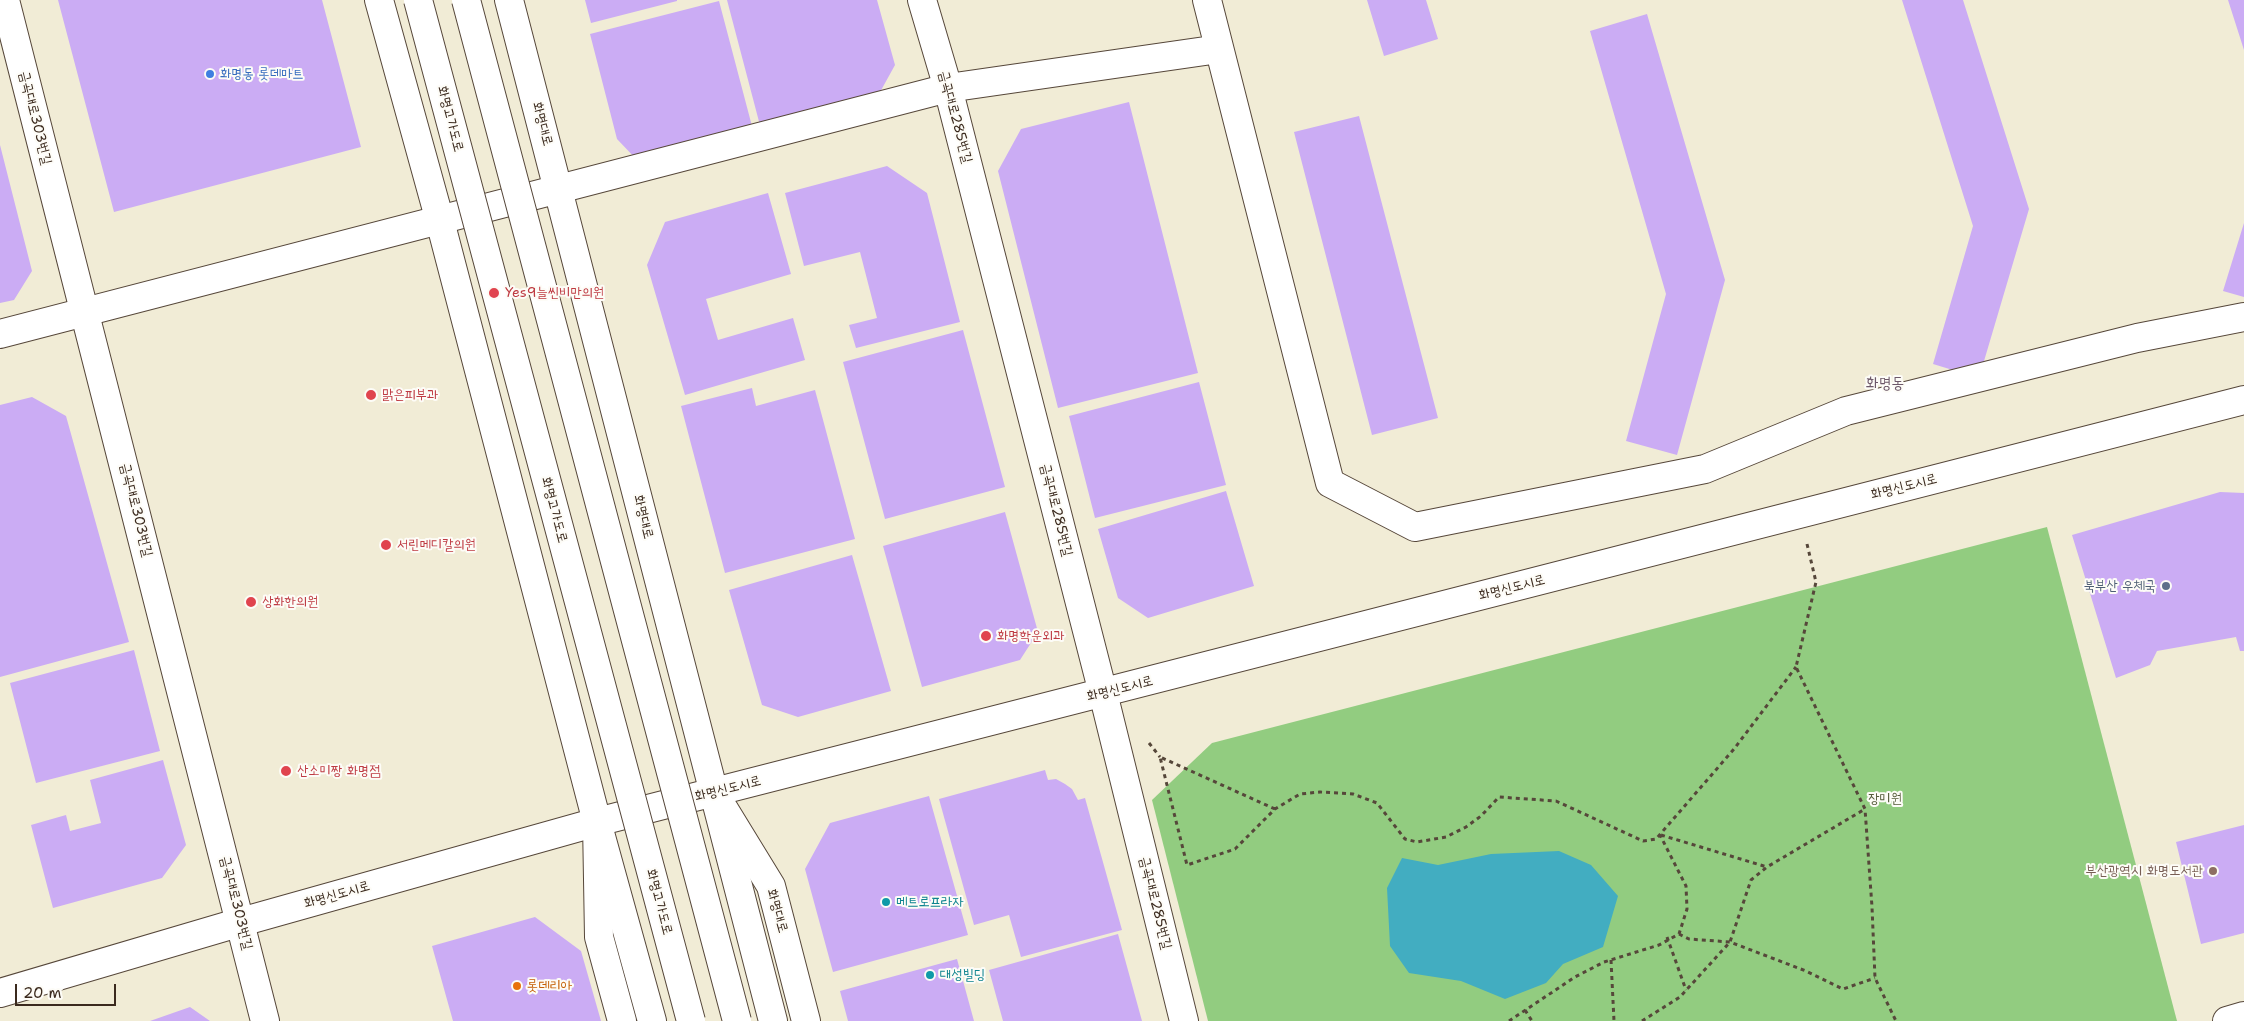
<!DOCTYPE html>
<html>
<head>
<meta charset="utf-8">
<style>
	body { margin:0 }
	#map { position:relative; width:2244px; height:1021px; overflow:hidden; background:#f1ecd6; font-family:"Shantell Sans",sans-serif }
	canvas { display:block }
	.scale { position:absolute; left:15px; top:984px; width:101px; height:22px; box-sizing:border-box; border:2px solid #3b2a1e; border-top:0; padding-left:6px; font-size:15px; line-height:18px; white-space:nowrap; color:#3b2a1e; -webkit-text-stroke:4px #fdfcf7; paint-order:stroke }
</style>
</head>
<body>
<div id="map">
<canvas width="2244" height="1021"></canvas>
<div class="scale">20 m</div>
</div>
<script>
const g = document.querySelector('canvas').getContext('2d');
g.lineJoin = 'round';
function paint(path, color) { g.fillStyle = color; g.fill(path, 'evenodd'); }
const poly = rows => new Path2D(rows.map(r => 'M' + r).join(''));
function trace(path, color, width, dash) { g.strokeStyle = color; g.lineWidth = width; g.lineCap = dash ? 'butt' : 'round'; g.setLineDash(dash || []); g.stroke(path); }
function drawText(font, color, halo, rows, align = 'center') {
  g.font = font + ' "Shantell Sans","Poor Story",sans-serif'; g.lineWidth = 4; g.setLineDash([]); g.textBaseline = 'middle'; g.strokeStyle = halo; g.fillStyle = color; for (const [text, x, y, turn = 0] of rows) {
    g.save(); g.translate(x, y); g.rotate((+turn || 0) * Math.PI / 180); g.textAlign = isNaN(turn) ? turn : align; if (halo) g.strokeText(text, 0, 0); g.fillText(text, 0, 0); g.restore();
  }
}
const green = poly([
	[2047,527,2177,1021,1208,1021,1152,800,1212,743]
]);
const water = poly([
	[1559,851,1591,865,1618,896,1603,947,1563,964,1546,983,1505,999,1461,981,1409,973,1390,946,1387,888,1402,858,1438,865,1491,854]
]);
const building = poly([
	[58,0,322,0,361,147,114,212],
	[585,0,677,0,677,1,591,23],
	[727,0,877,0,895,65,874,103,762,133],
	[1367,0,1426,0,1438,39,1384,56],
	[1902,0,1963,0,2029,209,1979,378,1933,364,1973,226],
	[2228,0,2244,0,2244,50],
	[719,1,753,130,637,160,617,139,590,34],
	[1647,14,1725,280,1677,455,1626,441,1666,294,1590,31],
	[1129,102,1198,373,1058,408,998,171,1021,129],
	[1359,116,1438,418,1372,435,1294,132],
	[0,145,32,271,14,300,0,303],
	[887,166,927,193,960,322,856,348,849,325,877,318,860,252,804,266,785,193],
	[768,193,791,274,706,299,718,340,793,318,805,360,685,395,647,265,665,222],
	[2244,223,2244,297,2223,291],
	[963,330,1005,487,885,519,843,362],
	[1199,382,1226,485,1095,518,1069,416],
	[752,388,756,406,815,390,855,539,725,573,681,406],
	[32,397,66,416,129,642,0,677,0,405],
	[1226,491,1254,586,1148,618,1118,598,1098,529],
	[2220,492,2244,493,2244,651,2240,651,2236,637,2157,651,2150,665,2116,678,2072,535],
	[1005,512,1038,632,1020,660,922,687,883,546],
	[852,555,891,691,798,717,762,705,729,590],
	[134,650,160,751,36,783,10,683],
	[163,760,186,845,162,878,53,908,31,825,66,815,70,831,101,823,90,780],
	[1045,770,1048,780,1056,779,1065,784,1072,789,1078,800,1085,798,1122,930,1021,957,1009,915,974,925,939,799],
	[929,796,968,935,833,972,805,869,830,823],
	[2244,825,2244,933,2201,944,2176,842],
	[535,917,581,951,601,1021,453,1021,432,946],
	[1118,934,1142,1021,1003,1021,989,970],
	[957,959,974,1021,848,1021,840,991],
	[190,1007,210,1021,150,1021]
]);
const path = poly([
	[1807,544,1816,582,1796,667,1865,809,1872,907,1875,978,1896,1021],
	[1149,743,1160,757],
	[1275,809,1160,757,1187,865,1235,849,1275,809,1300,794,1320,792,1353,794,1377,803,1405,839,1417,842,1446,837,1466,827,1481,816,1499,797,1556,801,1643,841,1656,839,1734,749,1796,667],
	[1661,835,1767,867],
	[1679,934,1689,939,1730,942,1806,971,1843,989,1875,978],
	[1667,937,1686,990],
	[1611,960,1614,1021],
	[1525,1010,1532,1021],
	[1509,1021,1575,977,1604,962,1659,945,1679,934,1687,909,1686,886,1660,835],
	[1642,1021,1680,997,1730,942,1751,880,1767,867,1865,809]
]);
const minor = poly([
	[1207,0,1330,483,1415,527,1705,469,1846,411,2137,338,2244,317],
	[0,334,948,88,1219,49],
	[2227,1021,2244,1016]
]);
const tertiary = poly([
	[5,0,265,1021],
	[922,0,948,88,1103,693,1184,1021]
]);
const secondary = poly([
	[0,993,241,922,597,822,2244,400]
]);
const primary = poly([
	[379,0,440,221,597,822,599,937,622,1021],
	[509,0,714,793,771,886,806,1021]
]);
const trunk = poly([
	[714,793,773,1021],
	[597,822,652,1021]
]);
const trunkBridge = poly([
	[418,0,691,1021],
	[466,0,737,1021]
]);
const markers = [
	[210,74,5,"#3f7fe0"],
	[494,293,6,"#e0444e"],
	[371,395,6,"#e0444e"],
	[386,545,6,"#e0444e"],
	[2166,586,5,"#5c6f8a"],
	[251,602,6,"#e0444e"],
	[986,636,6,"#e0444e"],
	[286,771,6,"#e0444e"],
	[2213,871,5,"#8d6e63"],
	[886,902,5,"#0f9aa8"],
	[930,975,5,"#0f9aa8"],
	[517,986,5,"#e8710a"]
];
const shopNames = [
	["화명동 롯데마트",220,74]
];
const streetNames = [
	["금곡대로285번길",955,117,75],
	["금곡대로303번길",35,118,76],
	["화명고가도로",450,119,75],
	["화명대로",542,124,75],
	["화명신도시로",1904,487,-14],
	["금곡대로303번길",136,510,76],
	["화명고가도로",554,510,75],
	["금곡대로285번길",1056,510,76],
	["화명대로",643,517,76],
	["화명신도시로",1512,588,-14],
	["화명신도시로",1120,689,-14],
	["화명신도시로",728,789,-14],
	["화명신도시로",337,895,-16],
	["화명고가도로",659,902,75],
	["금곡대로303번길",236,903,76],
	["금곡대로285번길",1155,903,76],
	["화명대로",777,911,74]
];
const healthNames = [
	["Yes9늘씬비만의원",505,293],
	["맑은피부과",382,395],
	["서린메디칼의원",397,545],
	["상화한의원",262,602],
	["화명학운외과",997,636],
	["산소미짱 화명점",297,771]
];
const serviceNames = [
	["북부산 우체국",2156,586]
];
const parkNames = [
	["장미원",1885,799]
];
const educationNames = [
	["부산광역시 화명도서관",2203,871]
];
const cultureNames = [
	["메트로프라자",896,902],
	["대성빌딩",940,975]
];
const foodNames = [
	["롯데리아",527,986]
];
const quarterNames = [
	["화명동",1885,384]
];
paint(green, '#92cc80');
paint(water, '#42adc1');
paint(building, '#cbacf4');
trace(minor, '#56473a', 30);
trace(tertiary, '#56473a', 30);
trace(secondary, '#56473a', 30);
trace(primary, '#56473a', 30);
trace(trunk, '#56473a', 30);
trace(path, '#56473a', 3, [4, 4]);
trace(minor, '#fff', 28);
trace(tertiary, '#fff', 28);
trace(secondary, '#fff', 28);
trace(primary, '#fff', 28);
trace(trunk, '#fff', 28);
trace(trunkBridge, '#56473a', 30, []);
trace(trunkBridge, '#fff', 28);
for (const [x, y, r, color] of markers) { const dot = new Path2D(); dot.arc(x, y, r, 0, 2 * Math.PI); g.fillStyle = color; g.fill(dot); trace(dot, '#fdfcf7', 2); }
drawText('14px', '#366cbe', '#fdfcf7', shopNames, 'left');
drawText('14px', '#3b2a1e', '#fdfcf7', streetNames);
drawText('14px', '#be3a42', '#fdfcf7', healthNames, 'left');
drawText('14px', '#4e5e75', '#fdfcf7', serviceNames, 'right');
drawText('14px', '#555b3b', '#fdfcf7', parkNames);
drawText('14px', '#785e54', '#fdfcf7', educationNames, 'right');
drawText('14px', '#0d838f', '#fdfcf7', cultureNames, 'left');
drawText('14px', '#c56008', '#fdfcf7', foodNames, 'left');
drawText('16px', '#6d5869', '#fdfcf7', quarterNames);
</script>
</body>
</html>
